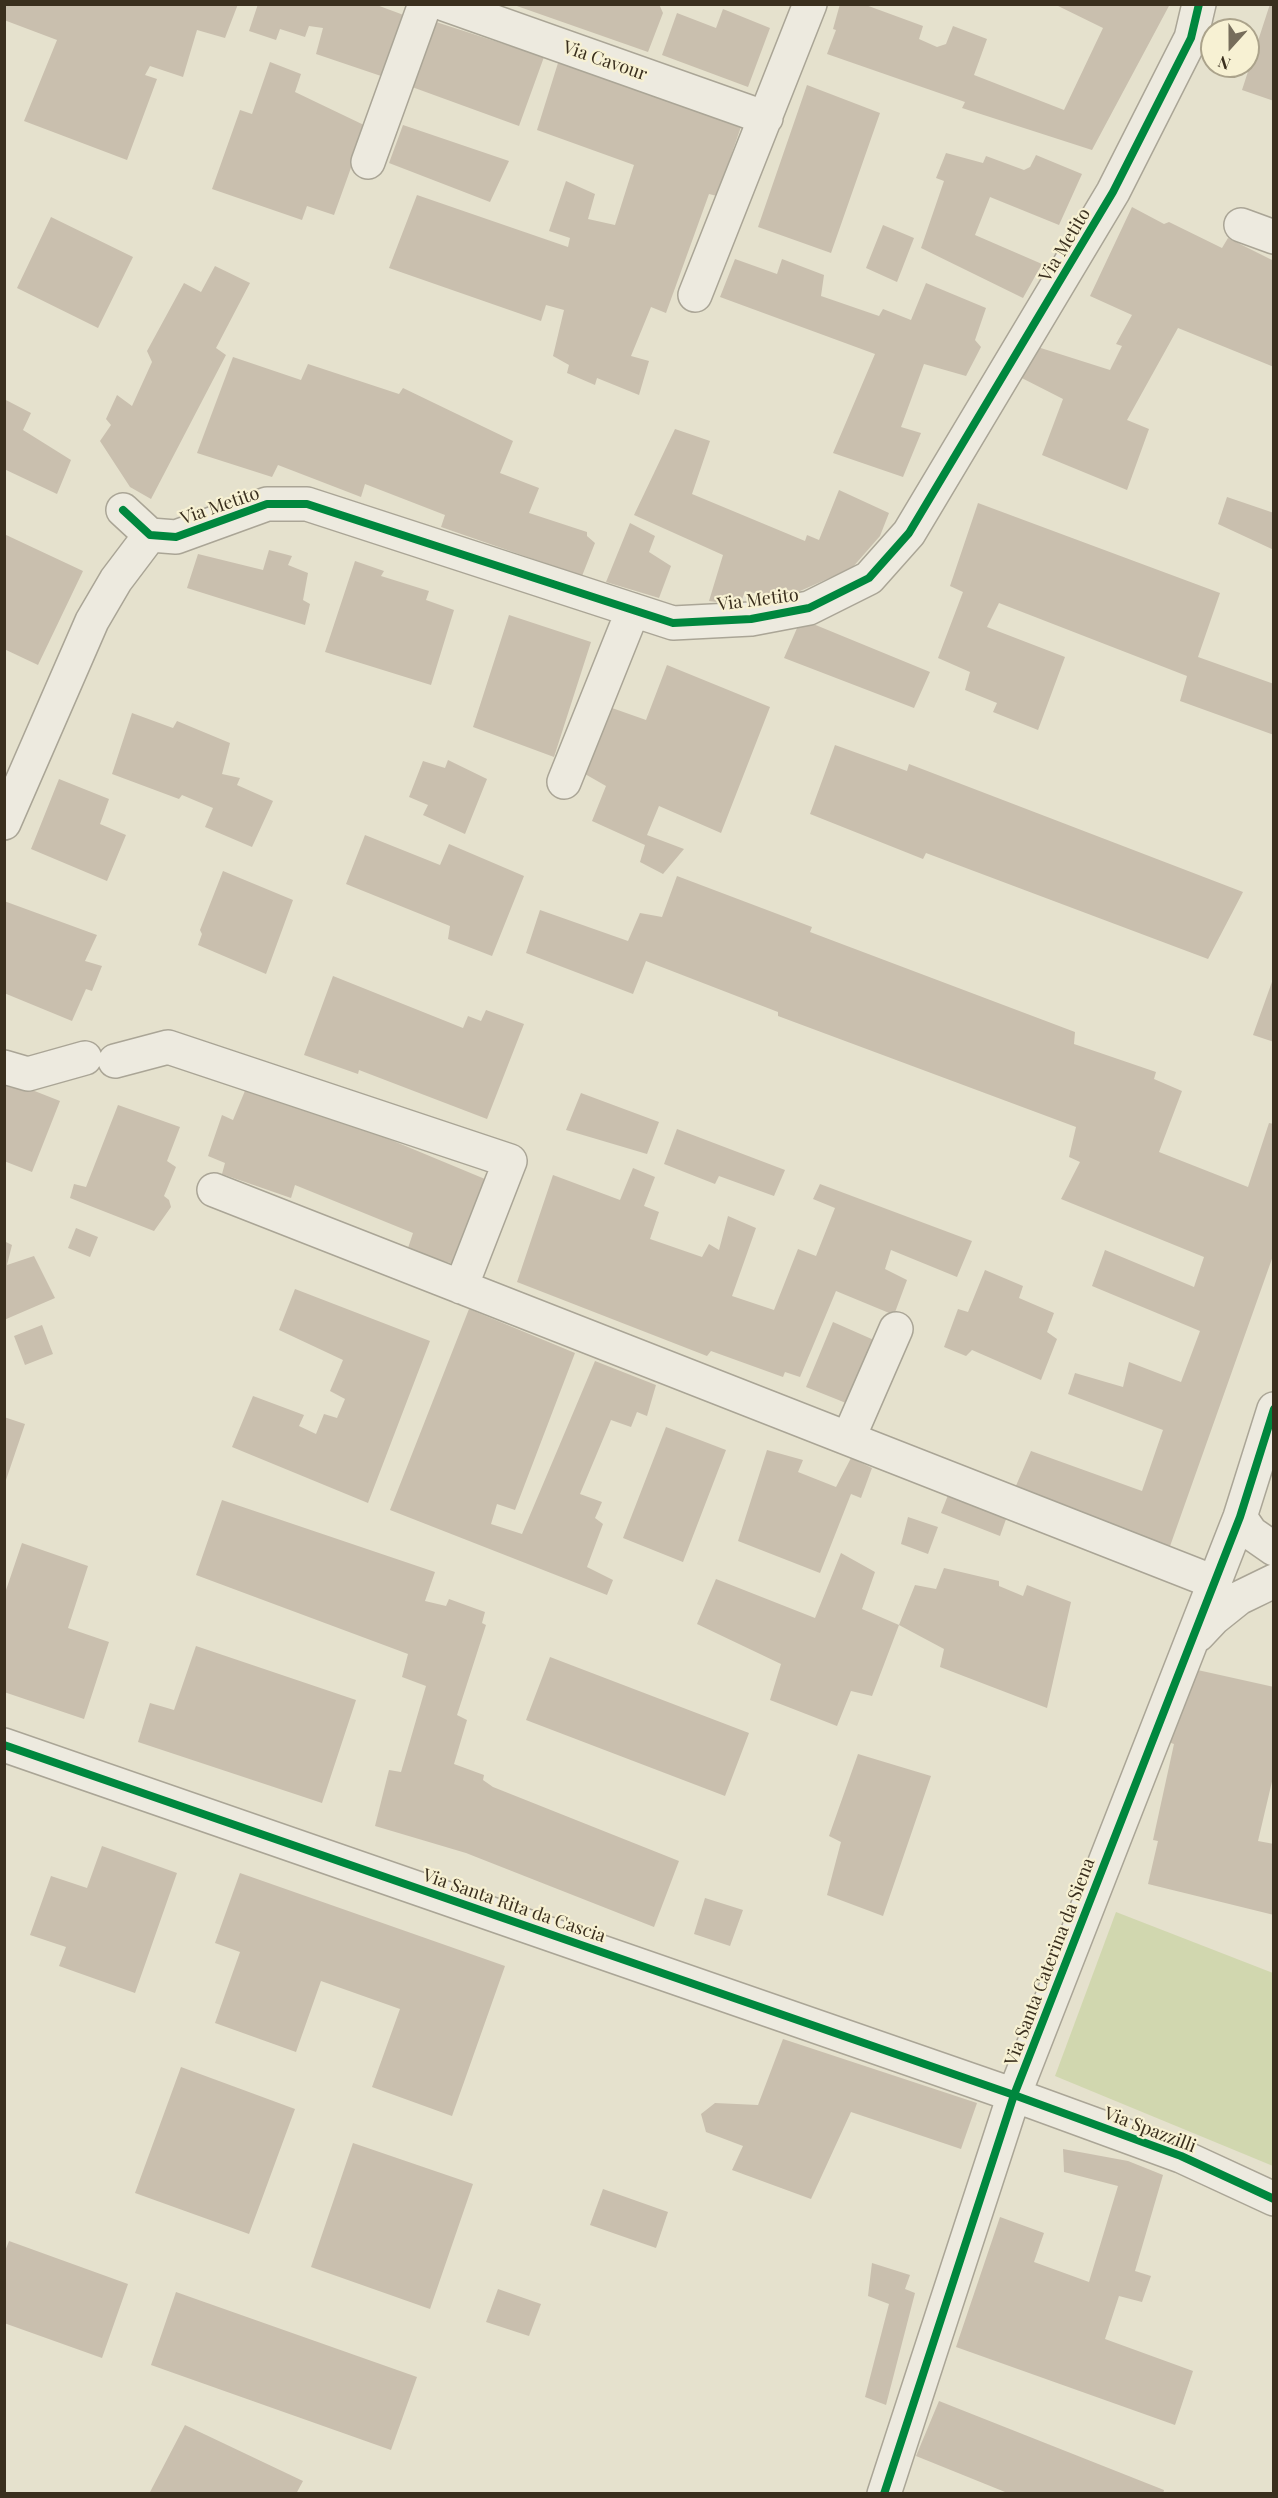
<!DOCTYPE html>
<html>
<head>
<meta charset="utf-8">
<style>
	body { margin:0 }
	#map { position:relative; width:1278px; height:2498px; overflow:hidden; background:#e5e1cd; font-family:"Playfair Display",serif }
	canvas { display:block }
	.frame { position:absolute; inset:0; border:6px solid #3a2f1e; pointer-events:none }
	.north { position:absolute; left:1200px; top:18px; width:60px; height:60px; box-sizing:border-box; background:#f7f1d3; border:2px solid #aba38b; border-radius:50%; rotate:201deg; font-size:16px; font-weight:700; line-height:24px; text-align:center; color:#3a2f1e }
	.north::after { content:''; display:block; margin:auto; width:21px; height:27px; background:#766d5b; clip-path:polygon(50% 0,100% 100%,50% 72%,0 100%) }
</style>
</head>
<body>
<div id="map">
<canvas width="1278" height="2498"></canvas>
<div class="frame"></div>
<div class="north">N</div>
</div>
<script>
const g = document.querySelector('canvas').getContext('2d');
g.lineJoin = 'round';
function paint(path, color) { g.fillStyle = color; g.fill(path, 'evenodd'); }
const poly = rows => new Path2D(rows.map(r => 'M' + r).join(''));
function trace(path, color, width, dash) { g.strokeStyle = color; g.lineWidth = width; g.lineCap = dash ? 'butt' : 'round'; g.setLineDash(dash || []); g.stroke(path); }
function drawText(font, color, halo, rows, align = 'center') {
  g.font = font + ' "Playfair Display",serif'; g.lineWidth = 4.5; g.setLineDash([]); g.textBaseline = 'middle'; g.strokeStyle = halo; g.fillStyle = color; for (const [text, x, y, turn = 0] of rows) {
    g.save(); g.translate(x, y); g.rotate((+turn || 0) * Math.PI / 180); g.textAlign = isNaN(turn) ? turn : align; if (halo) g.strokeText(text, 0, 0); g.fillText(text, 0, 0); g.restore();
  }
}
const green = poly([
	[1116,1912,1273,1973,1273,2166,1055,2076]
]);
const building = poly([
	[4,4,238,4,225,38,197,30,183,77,150,66,145,75,157,79,127,160,24,121,57,40,4,20],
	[258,4,374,4,409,17,384,77,316,54,323,28,309,26,305,37,280,29,276,40,249,31],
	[659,4,663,13,648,52,514,5],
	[840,4,863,4,923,26,919,39,937,47,946,44,953,26,987,39,974,75,1064,110,1103,28,1054,4,1170,4,1092,150,962,108,965,102,827,54,836,30,833,29],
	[1270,4,1274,4,1274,101,1242,90],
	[723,9,770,28,748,87,662,55,677,13,716,28],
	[433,21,544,57,519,126,412,87],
	[270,62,301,74,295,92,366,126,334,215,307,206,302,220,212,189,240,110,252,114],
	[558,63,743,121,717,196,709,194,666,313,651,307,631,356,649,361,639,395,597,378,595,385,567,373,569,365,553,356,564,310,546,305,541,321,389,268,417,195,568,247,570,238,549,231,566,181,595,194,588,219,615,225,634,165,537,130],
	[807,85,880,113,831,253,758,227],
	[403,125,509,161,490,202,389,163],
	[946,153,983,163,986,156,1024,170,1030,167,1036,155,1082,174,1059,225,990,197,975,235,1042,264,1023,298,921,248,944,181,936,178],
	[1132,207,1164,224,1169,222,1222,248,1228,238,1274,261,1274,367,1178,328,1127,420,1149,429,1127,490,1042,455,1063,399,1008,371,1025,343,1110,370,1122,346,1116,344,1132,315,1090,296],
	[51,217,133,257,98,328,17,288],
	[883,225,914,238,897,282,866,268],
	[735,259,777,274,782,259,824,275,821,296,879,316,883,309,911,320,926,283,986,308,975,340,981,347,966,376,924,364,901,427,921,433,903,477,833,453,875,354,720,297],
	[215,266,250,283,216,348,226,355,151,499,130,487,100,441,111,425,106,419,117,395,132,406,152,362,147,351,184,283,201,292],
	[233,357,301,380,308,364,399,394,403,388,513,441,500,473,539,488,529,513,587,532,587,536,595,543,582,576,441,527,445,515,365,484,361,497,278,465,272,477,197,453],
	[4,399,31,413,23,430,71,460,57,494,4,469],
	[675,429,710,441,692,494,805,541,807,535,819,540,839,490,889,513,880,536,852,568,782,599,745,591,740,605,709,601,723,555,634,515],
	[1227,497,1274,513,1274,550,1218,524],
	[978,503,1220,593,1198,657,1274,684,1274,735,1180,701,1187,676,999,603,987,627,1065,657,1038,730,993,712,997,703,965,690,970,672,938,658,963,592,950,586],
	[630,523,655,536,649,552,671,566,659,598,606,582],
	[4,534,83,571,38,665,4,649],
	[269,550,292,556,288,565,308,573,303,600,310,604,305,625,187,588,198,554,263,570],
	[355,561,384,571,381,576,429,591,426,600,454,610,431,685,325,652],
	[509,615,591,642,554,757,473,727],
	[801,619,930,672,914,708,784,658],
	[667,665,770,707,721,833,659,806,647,835,684,849,663,874,640,862,645,845,592,821,606,786,585,774,612,708,646,720],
	[132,713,173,728,177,721,230,743,222,774,240,778,237,785,273,801,252,847,205,827,213,808,182,795,179,799,112,774],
	[835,745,907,771,909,764,1243,892,1208,959,926,853,923,859,810,814],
	[448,760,487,779,465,834,423,815,428,805,409,797,423,761,445,768],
	[59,779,109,799,100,824,126,835,107,881,31,849],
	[365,835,440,865,449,844,524,876,492,956,448,939,450,926,346,884],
	[223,871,293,900,266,974,198,945,202,934,200,930],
	[677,876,812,927,810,932,1075,1032,1074,1044,1156,1072,1154,1079,1182,1091,1159,1152,1248,1187,1269,1123,1274,1124,1274,1253,1169,1549,1015,1488,1031,1451,1142,1491,1163,1430,1068,1394,1075,1373,1123,1387,1129,1362,1181,1382,1200,1331,1092,1286,1105,1250,1194,1287,1204,1257,1061,1199,1080,1162,1069,1157,1076,1127,778,1016,778,1012,646,961,633,994,526,953,540,910,628,941,640,913,662,917],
	[4,901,97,935,85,961,102,966,92,991,86,989,72,1021,4,993],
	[333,976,463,1028,468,1016,481,1021,486,1010,524,1024,487,1119,359,1070,358,1074,304,1055],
	[1273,979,1274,979,1274,1042,1253,1035],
	[4,1079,60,1101,32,1172,4,1161],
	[249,1081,497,1184,461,1266,407,1251,413,1233,295,1185,291,1198,222,1174,225,1163,208,1156,222,1115,233,1120],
	[581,1093,659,1122,647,1154,566,1130],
	[118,1105,180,1127,167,1161,176,1167,164,1196,169,1200,171,1207,154,1231,70,1198,74,1184,86,1187],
	[677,1129,785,1170,774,1196,719,1176,715,1184,664,1164],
	[633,1168,655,1177,644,1206,659,1212,650,1239,702,1257,709,1244,719,1250,728,1216,756,1228,732,1296,774,1310,798,1249,816,1256,835,1208,813,1199,820,1184,972,1241,957,1277,891,1250,885,1269,907,1280,894,1315,836,1291,800,1377,785,1372,783,1377,711,1351,707,1356,517,1282,553,1175,620,1200],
	[76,1228,98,1237,90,1257,68,1248],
	[4,1241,12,1245,7,1265,34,1256,55,1298,4,1320],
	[985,1270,1023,1286,1019,1298,1054,1313,1047,1332,1057,1339,1041,1380,972,1350,966,1356,944,1347,958,1309,968,1312],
	[295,1289,430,1341,368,1503,232,1447,253,1396,304,1415,299,1426,316,1434,324,1414,337,1418,345,1399,330,1391,343,1360,279,1330],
	[469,1309,575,1353,515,1510,497,1504,491,1524,522,1534,595,1361,656,1385,647,1416,637,1412,631,1427,611,1420,580,1494,602,1502,595,1518,603,1524,587,1567,613,1580,607,1595,390,1510],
	[833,1322,883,1344,856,1407,806,1387],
	[42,1325,53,1354,25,1365,14,1336],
	[4,1417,25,1424,5,1483,4,1483],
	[666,1427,726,1450,683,1562,623,1538],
	[767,1450,803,1460,798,1472,836,1487,851,1458,872,1468,861,1498,851,1494,820,1573,738,1541],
	[952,1485,1010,1508,1000,1536,941,1513],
	[222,1500,435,1572,425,1601,446,1606,449,1599,485,1612,482,1623,486,1625,457,1715,467,1720,454,1764,484,1775,483,1780,493,1787,679,1861,654,1927,466,1853,375,1826,389,1770,401,1772,426,1686,402,1677,408,1654,196,1575],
	[908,1517,938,1527,928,1554,901,1544],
	[22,1543,88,1566,68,1628,109,1642,84,1719,4,1692,4,1596],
	[841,1553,875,1572,862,1609,899,1625,872,1696,851,1691,837,1726,770,1700,781,1664,697,1624,716,1579,815,1618],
	[944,1568,999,1581,999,1586,1023,1596,1027,1585,1071,1602,1047,1708,940,1667,944,1649,899,1625,915,1585,936,1589],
	[196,1646,356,1700,322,1803,138,1742,150,1703,174,1710],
	[550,1657,749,1733,725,1796,526,1720],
	[1193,1669,1274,1687,1274,1773,1258,1841,1274,1844,1274,1915,1148,1884,1158,1841,1153,1840,1174,1744,1168,1742,1176,1706,1184,1708],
	[858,1754,931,1776,883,1916,827,1895,841,1842,829,1836],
	[102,1846,177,1873,135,1993,59,1966,66,1947,30,1935,51,1876,87,1888],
	[240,1873,505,1966,452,2116,372,2087,400,2009,321,1981,296,2052,215,2023,240,1952,215,1943],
	[705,1898,743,1910,730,1946,694,1934],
	[783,2039,977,2103,961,2149,851,2112,811,2199,732,2170,743,2146,706,2132,701,2114,715,2103,758,2105],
	[181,2067,295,2109,249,2234,135,2193],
	[353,2143,473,2184,430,2309,311,2267],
	[1063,2149,1128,2161,1163,2175,1135,2271,1151,2276,1142,2302,1119,2296,1105,2339,1193,2371,1175,2425,956,2347,1000,2217,1044,2233,1034,2262,1089,2282,1118,2186,1064,2172],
	[603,2189,668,2212,656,2248,590,2225],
	[9,2241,128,2284,102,2358,4,2323,4,2254],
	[872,2263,910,2275,905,2289,915,2293,886,2405,865,2397,889,2304,868,2296],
	[498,2289,541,2304,529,2336,486,2322],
	[176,2292,417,2377,391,2450,151,2365],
	[939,2401,1164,2490,1163,2494,1010,2494,916,2456],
	[185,2425,303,2481,296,2494,149,2494]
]);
const minor = poly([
	[444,4,766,118],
	[368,162,425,4],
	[1241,225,1274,237],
	[695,295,810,4],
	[123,510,150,535,176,537,267,504,307,504,673,623,751,619,809,608,869,578,909,533,1113,192,1191,38,1199,4],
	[564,782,633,610],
	[4,823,92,621,116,580,150,535],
	[115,1061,168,1047,510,1161,461,1287],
	[4,1067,28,1074,85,1058],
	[214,1190,1214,1582],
	[849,1437,896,1329],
	[1240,1517,1251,1533,1274,1549],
	[1198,1635,1214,1618,1239,1598,1274,1581],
	[4,1745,1014,2095,1181,2156,1274,2199],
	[884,2494,1014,2095,1240,1517,1274,1409]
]);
const cycleway = poly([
	[123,510,150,535,176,537,267,504,307,504,673,623,751,619,809,608,869,578,909,533,1113,192,1191,38,1199,4],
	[4,1745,1014,2095,1181,2156,1274,2199],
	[884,2494,1014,2095,1240,1517,1274,1409]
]);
const streetNames = [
	["Via Cavour",605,61,19],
	["Via Metito",1065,245,-59],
	["Via Metito",220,506,-19],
	["Via Metito",758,600,-7],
	["Via Santa Rita da Cascia",514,1906,19],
	["Via Santa Caterina da Siena",1050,1962,-69],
	["Via Spazzilli",1150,2130,21]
];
paint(green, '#d1d7af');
paint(building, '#c9bfae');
trace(minor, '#aaa596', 36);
trace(minor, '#edeadf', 33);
trace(cycleway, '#00873e', 8);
drawText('18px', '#3a2f1e', '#f7f1d3', streetNames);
</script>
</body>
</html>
